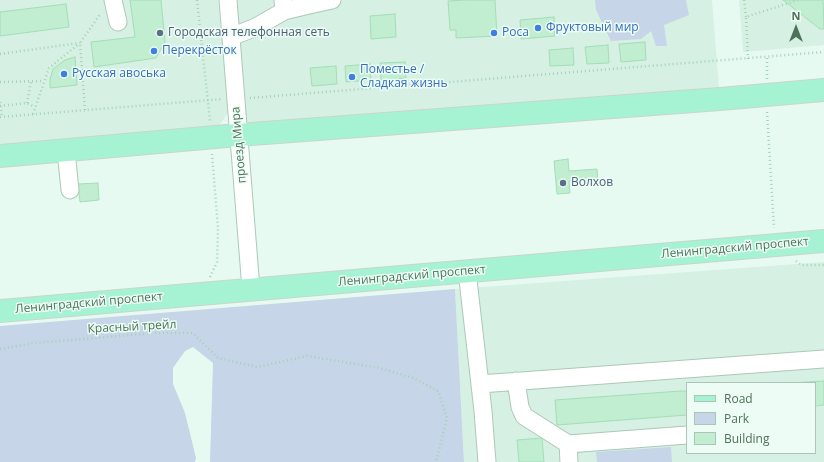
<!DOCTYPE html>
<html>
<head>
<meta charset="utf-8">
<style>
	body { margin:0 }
	#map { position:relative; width:824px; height:462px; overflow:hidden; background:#e7faf2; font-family:"Open Sans",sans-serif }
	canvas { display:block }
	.legend { position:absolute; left:686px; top:382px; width:130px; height:72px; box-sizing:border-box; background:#edfdf6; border:1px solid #adc5b7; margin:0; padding:5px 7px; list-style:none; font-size:12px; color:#4e7258 }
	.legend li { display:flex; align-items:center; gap:8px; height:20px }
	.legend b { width:20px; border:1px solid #adc5b7 }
	.north { position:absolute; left:776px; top:8px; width:40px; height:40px; -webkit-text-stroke:3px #edfdf6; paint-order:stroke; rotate:0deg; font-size:11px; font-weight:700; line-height:16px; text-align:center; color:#4e7258 }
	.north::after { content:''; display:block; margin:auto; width:14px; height:18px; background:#4e7258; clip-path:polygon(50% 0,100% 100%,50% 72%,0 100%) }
</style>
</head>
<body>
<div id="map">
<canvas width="824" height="462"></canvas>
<ul class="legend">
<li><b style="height:5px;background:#a5f3d2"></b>Road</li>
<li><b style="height:11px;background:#c6d5e7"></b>Park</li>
<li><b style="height:11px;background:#c1edd0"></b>Building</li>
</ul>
<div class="north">N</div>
</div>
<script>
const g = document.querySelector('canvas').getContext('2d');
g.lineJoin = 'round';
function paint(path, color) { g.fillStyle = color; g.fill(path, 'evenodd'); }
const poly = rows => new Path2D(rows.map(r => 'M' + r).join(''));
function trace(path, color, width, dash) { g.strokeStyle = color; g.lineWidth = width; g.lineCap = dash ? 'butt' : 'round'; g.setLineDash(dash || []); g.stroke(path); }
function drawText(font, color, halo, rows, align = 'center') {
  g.font = font + ' "Open Sans",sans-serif'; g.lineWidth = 3; g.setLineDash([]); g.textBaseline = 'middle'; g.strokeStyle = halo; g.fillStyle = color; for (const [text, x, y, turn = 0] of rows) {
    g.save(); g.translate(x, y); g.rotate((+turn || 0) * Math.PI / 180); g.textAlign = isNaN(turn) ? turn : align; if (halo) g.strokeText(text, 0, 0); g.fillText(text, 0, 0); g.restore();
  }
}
const residential = poly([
	[0,0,218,0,229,112,218,127,0,146],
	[228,0,712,0,720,99,238,135],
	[739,0,824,0,824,45,743,52],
	[824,262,824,462,464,462,455,289],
	[687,383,815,383,815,453,687,453]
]);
const green = poly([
	[595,0,686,0,689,15,664,25,667,46,656,46,651,31,641,39,611,41,596,10],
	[455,289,464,462,210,462,213,363,193,347,185,351,173,368,173,384,185,413,196,458,195,462,0,462,0,326],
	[671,447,672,462,597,462,596,452]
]);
const building = poly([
	[130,0,161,0,165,42,156,58,94,67,91,42,135,37,130,0],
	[465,0,495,0,497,36,456,38,456,30,450,30,448,1,465,0],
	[783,0,823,0,824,29,820,29,783,0],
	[66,4,69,27,0,36,0,12,66,4],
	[395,14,396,37,371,39,370,16,395,14],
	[554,17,555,36,521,39,520,20,554,17],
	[645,42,646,60,621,62,619,44,645,42],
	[608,45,609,63,587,64,585,47,608,45],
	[573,48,574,65,550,66,549,50,573,48],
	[75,57,77,85,50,88,50,79,53,69,65,60,75,57],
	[405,62,406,78,381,80,380,63,405,62],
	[370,64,371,80,346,82,345,66,370,64],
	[336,66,337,84,312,86,310,68,336,66],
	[568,159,569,171,597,169,598,182,587,183,587,180,569,181,570,193,557,194,554,161,568,159],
	[98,183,99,200,80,202,78,184,98,183],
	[824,381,824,405,815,406,815,383,790,383,824,381],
	[681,391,687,391,687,415,557,425,555,400,681,391],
	[542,438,544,462,519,462,517,440,542,438]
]);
const path = poly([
	[197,0,210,121],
	[744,0,746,17],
	[0,54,79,43],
	[748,59,746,17,798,0],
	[767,79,767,57],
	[0,82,44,81],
	[250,98,824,52],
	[0,102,2,117],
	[27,103,31,81],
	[0,106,27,103,35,107],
	[85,110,80,43,101,13],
	[767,112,774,228],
	[33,114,49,68,80,43],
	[0,117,223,99],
	[796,261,801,265,824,265],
	[210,277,217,262,218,228,212,154],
	[0,349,34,343,155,333,193,333,218,358,257,367,307,356,380,368,413,378,438,391,447,418,436,462]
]);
const minor = poly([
	[113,0,118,22],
	[228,0,251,289],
	[309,5,332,0],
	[284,11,309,5,308,0],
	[231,37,256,27,284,11,283,0],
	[66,151,70,190],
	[467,271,483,411,487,462],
	[516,381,520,407,524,416,568,444,687,435],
	[480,384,824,359],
	[568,444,569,462]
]);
const major = poly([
	[0,156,238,135,720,99,824,90],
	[0,311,824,241]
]);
const markers = [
	[538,28,4,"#3f7fe0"],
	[160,33,4,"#5c6f8a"],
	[494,33,4,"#3f7fe0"],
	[154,51,4,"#3f7fe0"],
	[64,74,4,"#3f7fe0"],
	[352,77,4,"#3f7fe0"],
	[563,183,4,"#5c6f8a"]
];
const shopNames = [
	["Фруктовый мир",546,28],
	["Роса",502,33],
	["Перекрёсток",162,51],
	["Поместье /",360,70],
	["Сладкая жизнь",360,84],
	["Русская авоська",72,74]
];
const serviceNames = [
	["Городская телефонная сеть",168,33],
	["Волхов",571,183]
];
const streetNames = [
	["проезд Мира",239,145,-95],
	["Ленинградский проспект",735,248,-5],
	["Ленинградский проспект",412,276,-5],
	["Ленинградский проспект",89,303,-5],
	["Красный трейл",132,327,-3]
];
paint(residential, '#d6f1e3');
paint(green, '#c6d5e7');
paint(building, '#c1edd0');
trace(building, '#a3deb6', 1);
trace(minor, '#acc8b6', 19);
trace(major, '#cad5cd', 24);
trace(path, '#a4d2b4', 2.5, [1, 3]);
trace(minor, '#fff', 17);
trace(major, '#a5f3d2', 22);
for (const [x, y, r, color] of markers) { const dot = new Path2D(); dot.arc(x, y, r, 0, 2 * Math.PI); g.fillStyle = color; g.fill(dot); trace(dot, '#edfdf6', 1.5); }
drawText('12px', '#366cbe', '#edfdf6', shopNames, 'left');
drawText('12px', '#4e5e75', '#edfdf6', serviceNames, 'left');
drawText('12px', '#4e7258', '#edfdf6', streetNames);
</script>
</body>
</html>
